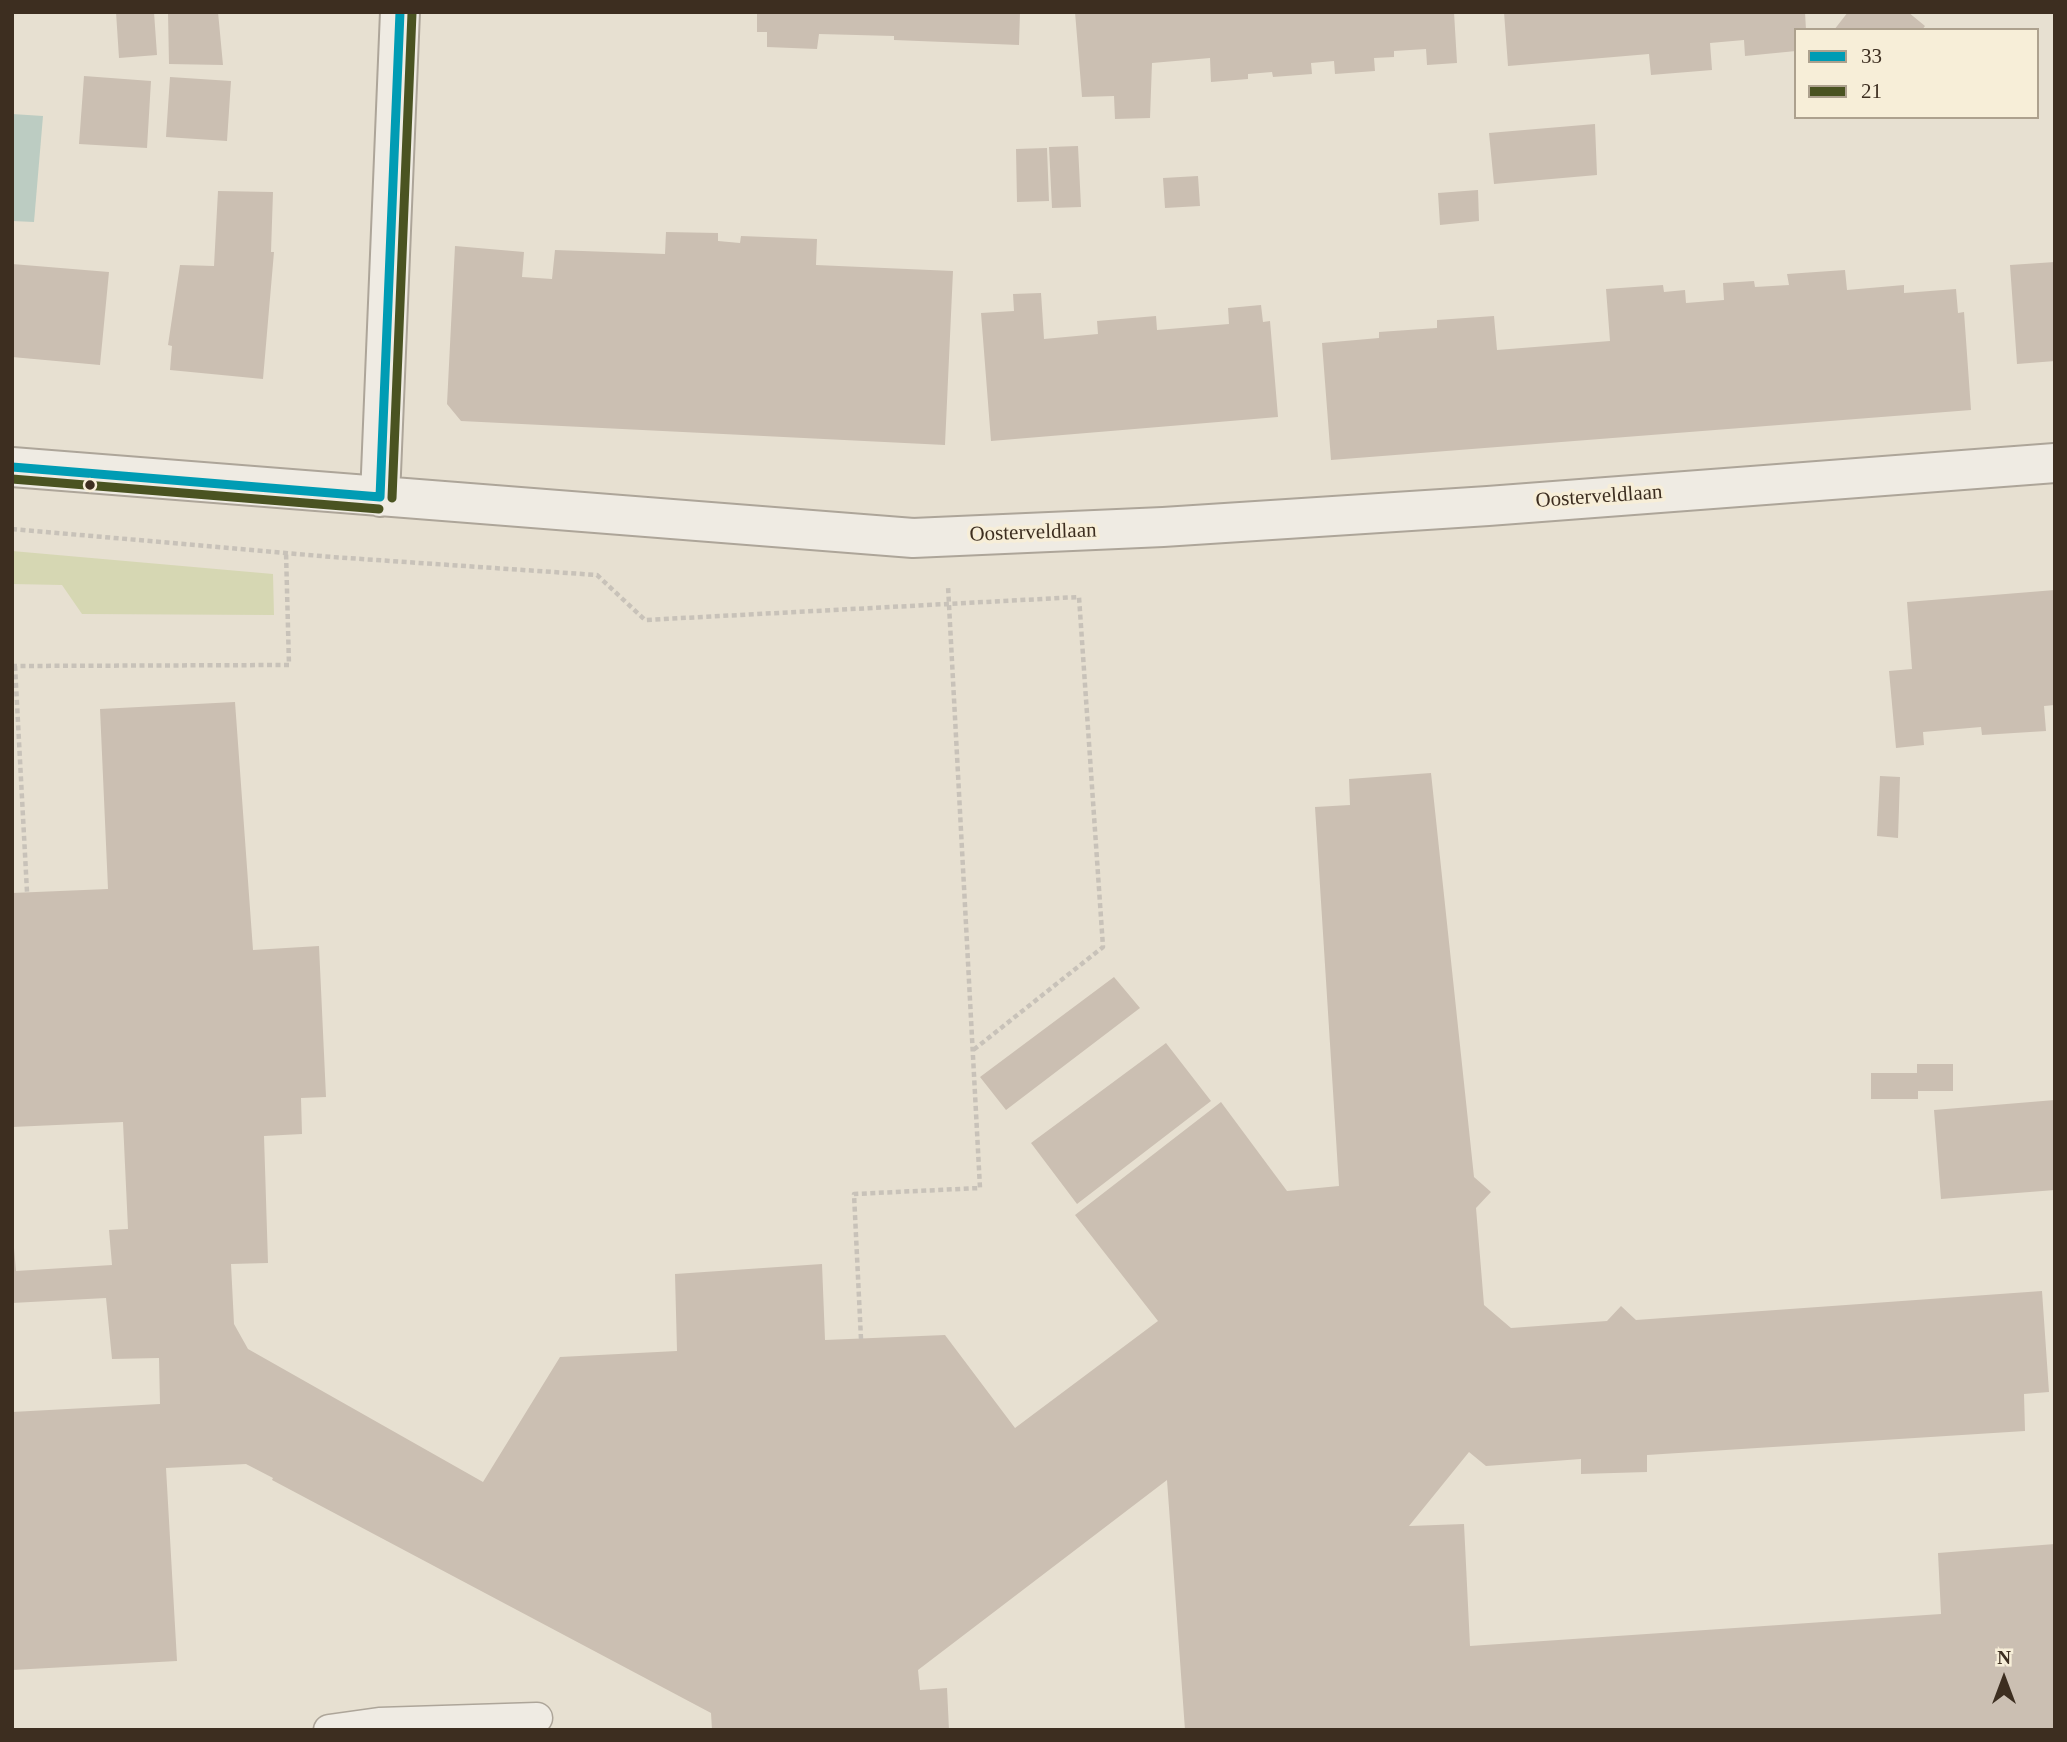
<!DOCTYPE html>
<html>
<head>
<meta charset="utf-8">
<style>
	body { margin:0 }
	#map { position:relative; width:2067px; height:1742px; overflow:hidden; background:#e7e0d1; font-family:Georgia,serif }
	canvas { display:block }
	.frame { position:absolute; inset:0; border:14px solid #3d2e20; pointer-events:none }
	.legend { position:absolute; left:1794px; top:28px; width:245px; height:91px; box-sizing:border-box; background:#f7eed8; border:2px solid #ada18e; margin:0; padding:9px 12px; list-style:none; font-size:21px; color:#3d2e20 }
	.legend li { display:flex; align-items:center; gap:14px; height:35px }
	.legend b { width:35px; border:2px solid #ada18e }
	.north { position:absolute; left:1969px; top:1644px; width:70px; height:70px; -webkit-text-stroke:5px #f7eed8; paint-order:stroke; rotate:0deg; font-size:19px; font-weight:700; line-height:28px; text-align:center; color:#3d2e20 }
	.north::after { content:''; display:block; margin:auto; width:24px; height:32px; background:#3d2e20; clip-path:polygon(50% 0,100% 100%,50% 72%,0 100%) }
</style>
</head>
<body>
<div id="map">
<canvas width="2067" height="1742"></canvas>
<div class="frame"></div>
<ul class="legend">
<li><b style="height:9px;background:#009cb4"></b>33</li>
<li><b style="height:9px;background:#4a5321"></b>21</li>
</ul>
<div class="north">N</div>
</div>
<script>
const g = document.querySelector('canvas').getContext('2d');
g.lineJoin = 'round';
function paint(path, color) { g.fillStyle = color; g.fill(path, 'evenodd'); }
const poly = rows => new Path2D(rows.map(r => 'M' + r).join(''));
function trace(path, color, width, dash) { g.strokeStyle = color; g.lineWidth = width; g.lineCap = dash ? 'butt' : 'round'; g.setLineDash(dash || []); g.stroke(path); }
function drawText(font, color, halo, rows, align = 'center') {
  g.font = font + ' Georgia,serif'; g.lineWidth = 7; g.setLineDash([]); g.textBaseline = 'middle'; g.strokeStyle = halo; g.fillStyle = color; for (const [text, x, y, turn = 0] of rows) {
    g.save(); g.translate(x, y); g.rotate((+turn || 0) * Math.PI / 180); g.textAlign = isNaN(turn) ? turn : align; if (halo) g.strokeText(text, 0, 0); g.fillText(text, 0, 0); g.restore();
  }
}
const green = poly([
	[12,551,273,574,274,615,82,614,62,585,12,584]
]);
const water = poly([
	[12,114,43,116,34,222,12,221]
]);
const building = poly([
	[116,12,154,12,157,55,119,58],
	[168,12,218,12,223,65,169,64],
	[757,12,1020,12,1019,45,894,40,894,36,819,34,817,49,767,47,767,32,757,32],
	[1075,12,1454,12,1457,63,1427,65,1426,49,1394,51,1394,57,1374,58,1375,71,1335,74,1334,61,1311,63,1312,74,1273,77,1272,72,1248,74,1248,79,1211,82,1210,58,1152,63,1150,118,1115,119,1114,96,1082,97],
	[1504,12,1805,12,1806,30,1796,30,1796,51,1745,56,1744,40,1710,43,1712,70,1651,75,1649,54,1508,66],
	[1848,12,1908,12,1925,26,1922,30,1834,30],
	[84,76,151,81,147,148,79,144],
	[170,77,231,81,227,141,166,137],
	[1595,124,1597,175,1494,184,1489,133],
	[1078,146,1081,207,1052,208,1049,147],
	[1047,148,1049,201,1017,202,1016,149],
	[1198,176,1200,206,1165,208,1163,178],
	[1478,190,1479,221,1440,225,1438,193],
	[218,191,273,192,271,252,274,252,263,379,170,370,172,346,168,345,180,265,214,266],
	[666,232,718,233,718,241,740,243,741,236,817,239,816,265,953,271,945,445,461,421,447,404,455,246,524,252,522,277,552,279,555,250,665,254],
	[2055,262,2055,361,2017,364,2010,265],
	[12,264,109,272,100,365,12,357],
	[1845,270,1847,290,1904,285,1904,293,1956,289,1958,313,1964,312,1971,410,1331,460,1322,343,1379,338,1379,332,1437,328,1437,320,1494,316,1497,350,1610,341,1606,289,1663,285,1664,292,1685,290,1686,303,1724,300,1723,283,1754,281,1755,287,1789,285,1787,274],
	[1041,293,1044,339,1098,334,1097,321,1156,316,1157,330,1229,324,1228,308,1261,305,1263,322,1270,321,1278,417,991,441,981,313,1014,311,1013,294],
	[2055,590,2055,705,2044,706,2046,731,1982,735,1981,727,1923,732,1924,745,1896,748,1889,671,1912,669,1907,602],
	[235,702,253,950,319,946,326,1097,301,1098,302,1134,264,1136,268,1263,231,1264,234,1324,248,1349,483,1482,560,1357,677,1351,675,1274,822,1264,825,1340,945,1335,1015,1428,1158,1321,1075,1215,1221,1102,1287,1191,1339,1186,1315,807,1350,805,1349,779,1431,773,1474,1177,1491,1192,1476,1208,1484,1305,1511,1328,1607,1321,1621,1306,1636,1320,2042,1291,2049,1392,2024,1394,2025,1431,1647,1455,1647,1472,1581,1474,1581,1459,1486,1466,1469,1452,1409,1526,1464,1524,1470,1646,1941,1614,1938,1553,2055,1544,2055,1730,1185,1730,1167,1480,918,1670,920,1690,947,1688,949,1730,712,1730,711,1713,272,1480,273,1478,246,1464,166,1468,177,1661,12,1670,12,1412,160,1404,159,1358,112,1359,106,1298,12,1303,12,1248,14,1248,16,1271,112,1265,109,1230,128,1229,123,1122,12,1127,12,893,108,889,100,709],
	[1880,776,1900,777,1898,838,1877,836],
	[1114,977,1140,1008,1006,1110,980,1077],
	[1166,1043,1211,1101,1077,1204,1031,1143],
	[1917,1064,1953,1064,1953,1091,1918,1091,1918,1099,1871,1099,1871,1073,1917,1073],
	[2055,1100,2055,1190,1941,1199,1934,1110]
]);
const path = poly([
	[12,529,332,557,597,575,645,620,1079,597,1103,947,972,1051],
	[12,666,289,665,286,552],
	[15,666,27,892],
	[861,1339,854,1194,980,1188,948,586]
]);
const lane = poly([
	[329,1730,379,1723,537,1718]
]);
const street = poly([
	[12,467,913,538,1163,527,1488,506,2055,463],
	[380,497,400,12]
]);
const bus1 = poly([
	[12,467,380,497],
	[380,497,400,12]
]);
const bus2 = poly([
	[12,479,379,509],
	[392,498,412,13]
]);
const markers = [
	[90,485,6,"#3d2e20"]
];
const streetNames = [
	["Oosterveldlaan",1599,497,-4],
	["Oosterveldlaan",1033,533,-2]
];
paint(green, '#d6d7b3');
paint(water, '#bcccc2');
paint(building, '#cbbfb2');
trace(lane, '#ada599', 33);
trace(street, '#ada599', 42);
trace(path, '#c8c2b9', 4.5, [5, 3.5]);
trace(lane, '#efebe3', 30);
trace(street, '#efebe3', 38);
trace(bus1, '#009cb4', 9);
trace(bus2, '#4a5321', 9);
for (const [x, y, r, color] of markers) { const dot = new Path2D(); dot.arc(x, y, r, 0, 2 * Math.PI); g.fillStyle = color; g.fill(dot); trace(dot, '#f7eed8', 2.5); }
drawText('21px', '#3d2e20', '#f7eed8', streetNames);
</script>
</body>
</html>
